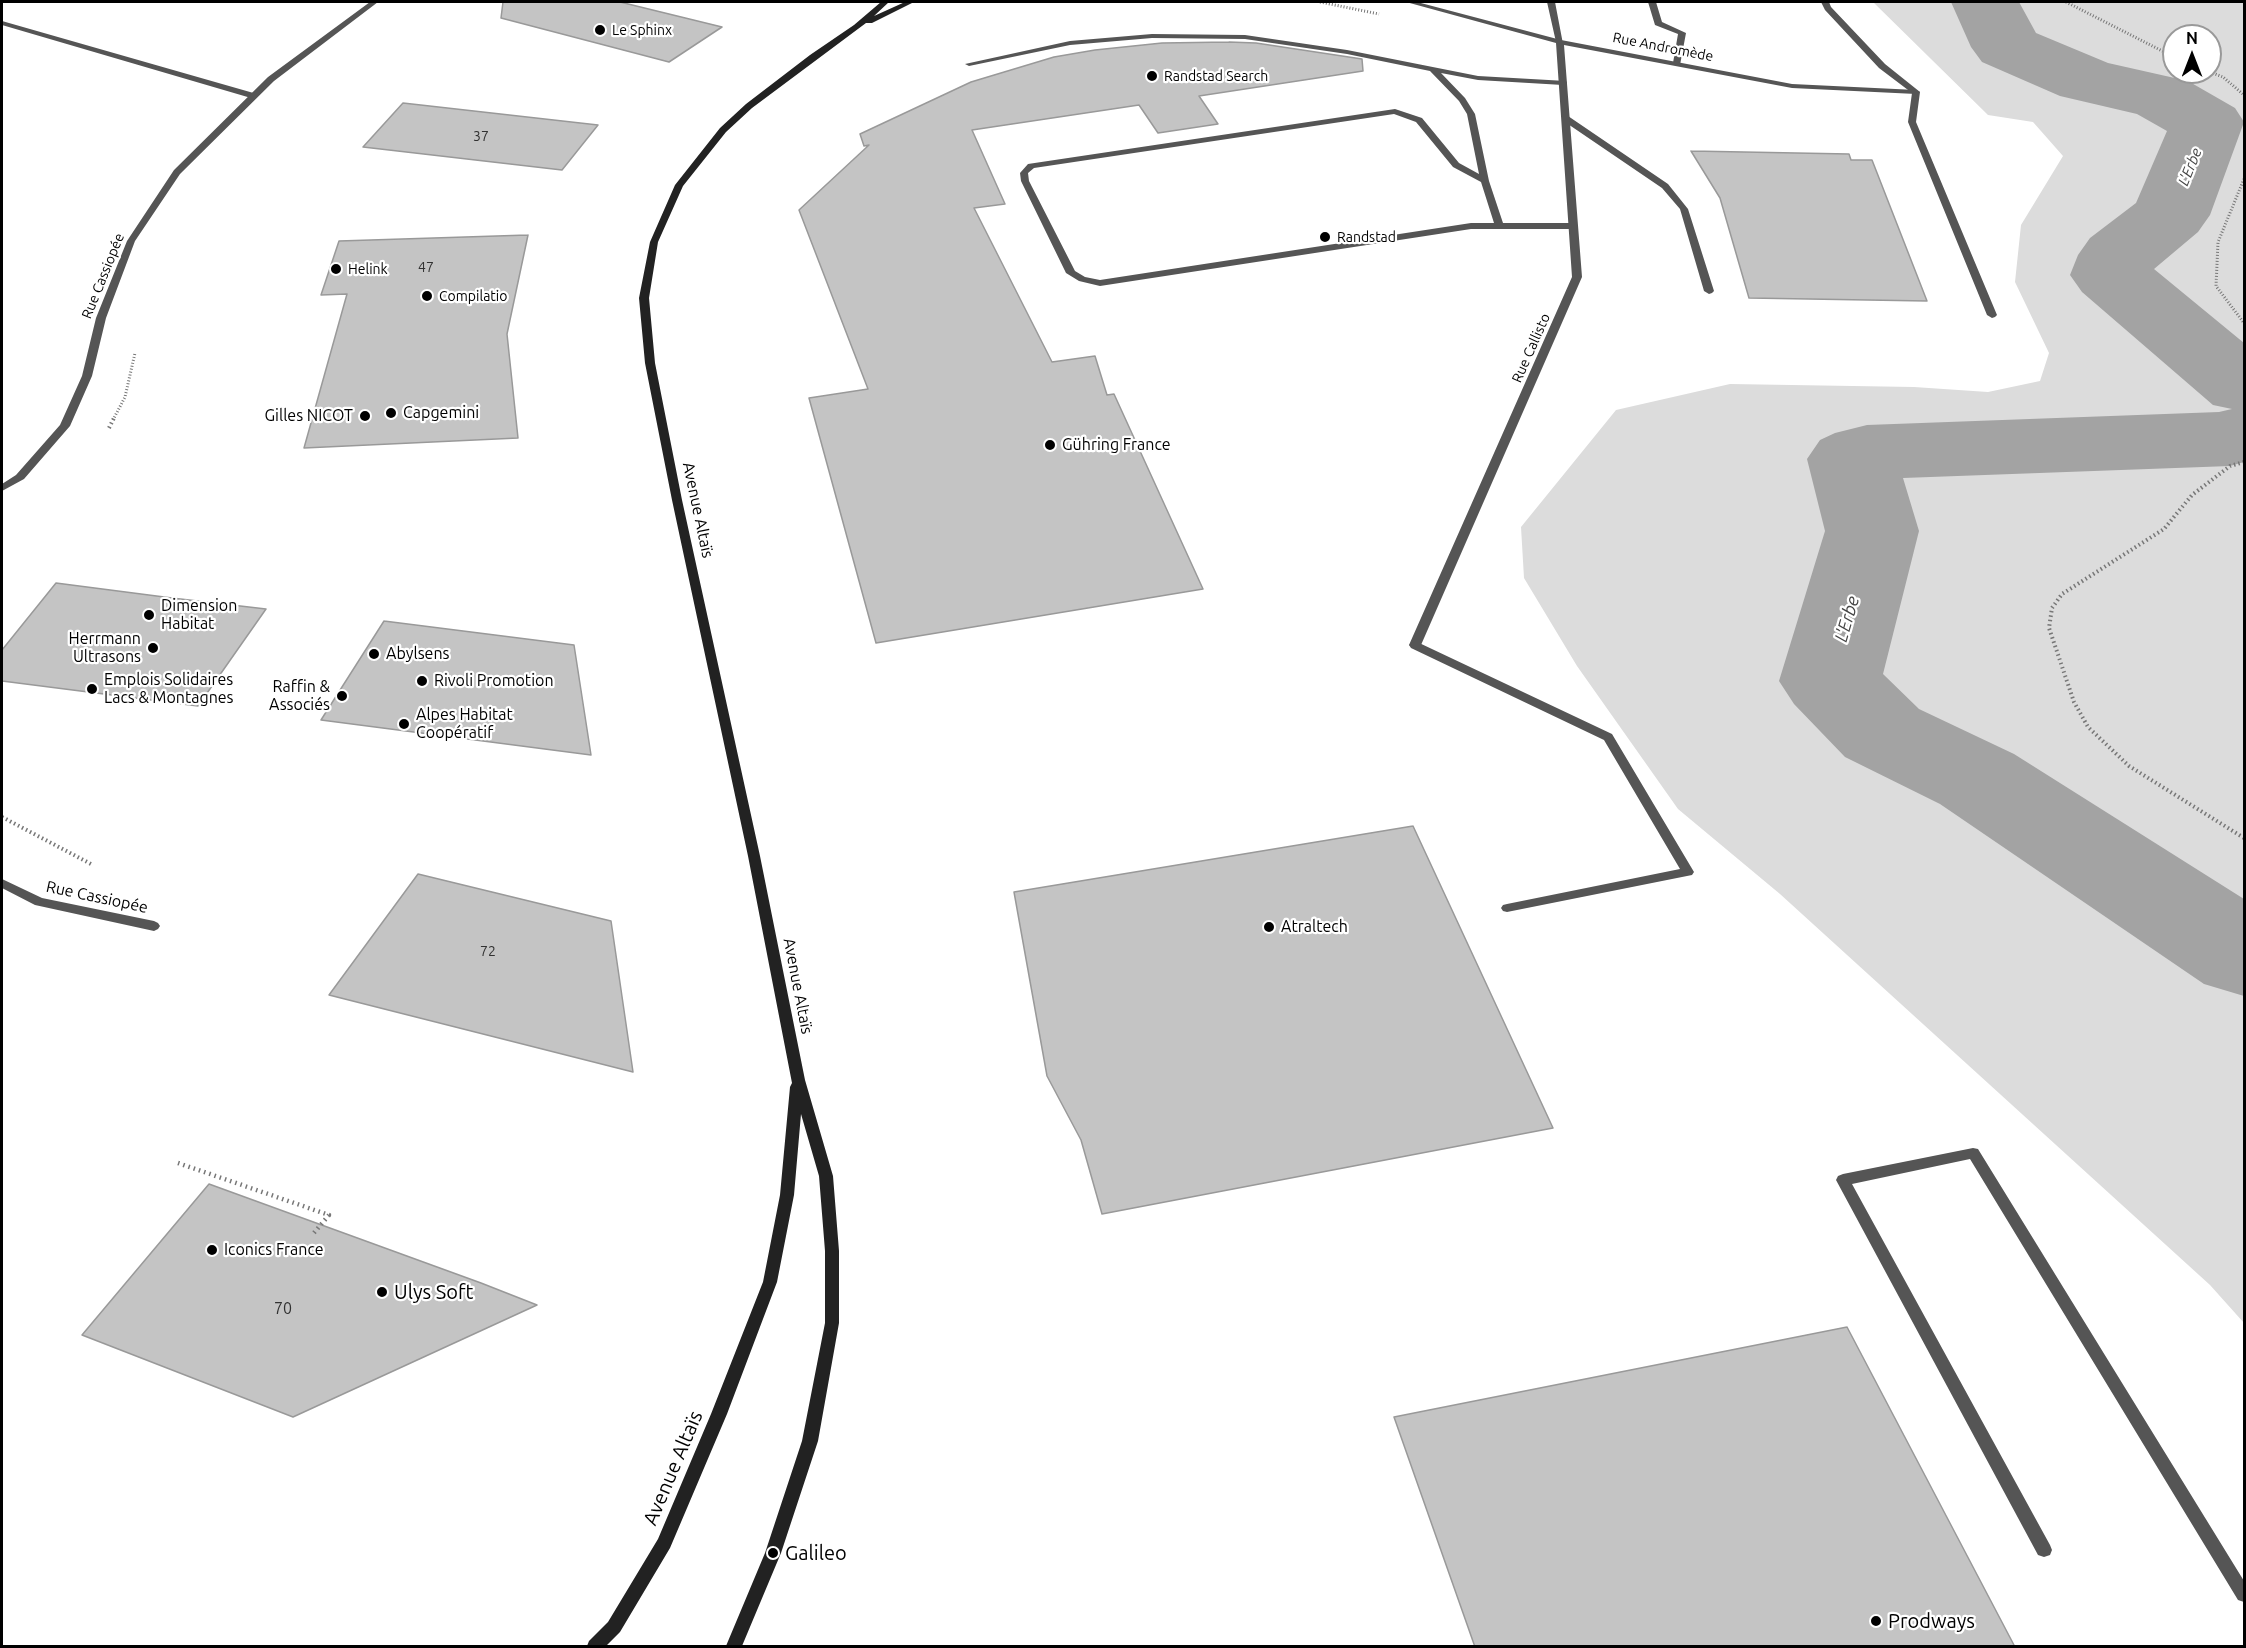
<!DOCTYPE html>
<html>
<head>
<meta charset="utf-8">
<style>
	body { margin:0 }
	#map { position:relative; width:2246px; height:1648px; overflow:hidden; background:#fff; font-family:Ubuntu,sans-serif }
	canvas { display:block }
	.frame { position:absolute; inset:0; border:3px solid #000; pointer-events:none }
	.north { position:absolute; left:2162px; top:24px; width:60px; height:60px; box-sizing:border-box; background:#fff; border:2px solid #999; border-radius:50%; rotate:0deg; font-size:16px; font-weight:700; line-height:24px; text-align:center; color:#000 }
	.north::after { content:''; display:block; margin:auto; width:21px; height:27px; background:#000; clip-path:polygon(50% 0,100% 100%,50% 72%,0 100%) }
</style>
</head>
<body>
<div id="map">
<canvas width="2246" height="1648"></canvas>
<div class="frame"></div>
<div class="north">N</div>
</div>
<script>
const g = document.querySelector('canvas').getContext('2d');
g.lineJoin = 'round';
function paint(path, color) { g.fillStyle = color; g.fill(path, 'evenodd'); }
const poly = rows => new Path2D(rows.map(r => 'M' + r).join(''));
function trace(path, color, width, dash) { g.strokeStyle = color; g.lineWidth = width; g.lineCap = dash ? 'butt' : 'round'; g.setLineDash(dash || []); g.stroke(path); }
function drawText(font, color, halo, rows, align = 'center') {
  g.font = font + ' Ubuntu,sans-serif'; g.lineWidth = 4.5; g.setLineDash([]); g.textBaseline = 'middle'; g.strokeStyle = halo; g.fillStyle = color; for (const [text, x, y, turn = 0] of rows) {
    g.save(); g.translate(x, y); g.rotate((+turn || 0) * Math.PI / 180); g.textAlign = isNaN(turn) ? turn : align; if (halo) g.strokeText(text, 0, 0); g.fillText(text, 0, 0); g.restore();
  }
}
const green = poly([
	[1873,2,2244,2,2244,1323,2210,1285,1780,894,1678,809,1577,666,1524,578,1521,527,1616,410,1730,384,1914,387,1988,392,2040,381,2049,353,2015,282,2021,225,2063,156,2033,122,1988,115],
	[2174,36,2210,36,2210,72,2174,72]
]);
const river = poly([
	[1951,2,2019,2,2036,33,2108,63,2188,81,2235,108,2244,122,2210,215,2198,232,2154,269,2244,343,2244,462,2230,466,1903,478,1919,531,1883,674,1919,709,2014,754,2244,899,2244,996,2204,984,1940,804,1845,757,1794,704,1779,681,1825,531,1807,459,1820,440,1835,433,1867,425,2219,412,2232,409,2213,405,2082,292,2070,275,2078,255,2090,238,2136,203,2167,131,2137,114,2060,96,1982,62,1971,47,1951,2]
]);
const building = poly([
	[503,2,620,2,722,27,669,62,501,18,503,2],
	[1229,42,1256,43,1362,59,1363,71,1199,96,1218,124,1158,133,1139,105,972,130,1005,204,974,208,1052,362,1095,356,1107,395,1114,394,1203,589,876,643,809,398,868,389,799,210,869,145,864,146,860,134,971,82,1054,57,1095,50,1162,43,1229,42],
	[403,103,598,125,562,170,363,147,403,103],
	[1691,151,1849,154,1851,160,1872,160,1927,301,1749,298,1720,198,1691,151],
	[528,235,507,334,518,438,304,448,347,294,321,295,339,241,528,235],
	[56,583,172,598,266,609,198,706,2,681,2,650,56,583],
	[384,621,574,645,591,755,321,720,384,621],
	[1413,826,1553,1128,1102,1214,1081,1140,1047,1076,1014,892,1413,826],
	[418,874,611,921,633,1072,329,995,418,874],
	[209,1184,481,1283,537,1305,293,1417,82,1335,209,1184],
	[1847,1327,2015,1647,1475,1647,1394,1417,1847,1327]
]);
const pathFar2 = poly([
	[1320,2,1379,14],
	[2066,2,2174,57],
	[2210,72,2223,77,2244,95],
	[2244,179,2218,242,2216,286,2244,323],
	[113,420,125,397,135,353]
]);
const pathFar1 = poly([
	[109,428,114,418],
	[2244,462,2230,466,2192,495,2164,529,2062,594,2052,608,2049,628,2074,702,2088,727,2129,766,2244,838],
	[2,817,91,864]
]);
const path = poly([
	[178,1163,329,1215,313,1234]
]);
const lane = poly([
	[1547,2,1555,2,1563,44,1556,42,1547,2],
	[1648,2,1656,2,1662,22,1686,33,1680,65,1673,63,1678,34,1655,25,1648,2],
	[1821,2,1829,2,1831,7,1885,64,1920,92,1916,122,1997,315,1995,317,1992,318,1987,315,1908,122,1912,93,1879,68,1825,10,1821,2],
	[2,21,257,94,258,96,251,98,2,25,2,21],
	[1152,34,1245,35,1347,50,1478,76,1566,81,1567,83,1563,85,1478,80,1441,73,1465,98,1475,114,1489,181,1503,223,1573,223,1577,226,1573,229,1471,229,1100,286,1079,281,1066,273,1021,181,1020,173,1028,164,1395,109,1422,118,1459,163,1479,174,1467,114,1459,101,1430,71,1347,54,1245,39,1152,38,1070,45,969,66,965,64,1070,41,1152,34],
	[1394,114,1416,122,1453,167,1481,182,1494,223,1471,223,1100,280,1085,277,1075,271,1029,181,1028,173,1034,168,1394,114],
	[1562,116,1568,116,1668,184,1688,209,1714,291,1712,293,1709,294,1704,291,1680,209,1662,188,1562,120,1562,116],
	[1415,641,1612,734,1694,872,1692,875,1507,912,1503,911,1501,908,1503,905,1507,904,1680,869,1604,740,1411,648,1409,645,1415,641],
	[1973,1148,1978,1149,2244,1581,2244,1602,2238,1600,1970,1159,1852,1184,2050,1545,2052,1550,2050,1555,2044,1557,2038,1555,1836,1180,1838,1176,1843,1174,1973,1148]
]);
const street = poly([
	[370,2,378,2,274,81,180,174,135,241,106,318,92,376,70,426,24,479,2,491,2,484,16,475,60,425,82,376,96,318,127,241,174,170,268,77,370,2],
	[1406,2,1417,2,1561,40,1792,84,1916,90,1920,92,1916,94,1792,88,1564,45,1582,277,1421,645,1415,649,1409,645,1572,277,1556,43,1406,2],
	[2,879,42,898,154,921,158,923,160,926,158,929,154,931,35,905,2,888,2,879]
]);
const secondary = poly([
	[881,2,889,2,874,16,905,2,914,2,872,23,866,23,752,108,726,132,683,186,658,242,649,298,655,363,682,500,760,856,805,1080,833,1176,839,1251,839,1323,818,1441,781,1553,742,1646,726,1646,765,1553,802,1441,825,1323,825,1251,819,1176,801,1114,794,1195,777,1282,727,1414,670,1548,620,1632,606,1646,587,1646,589,1641,608,1622,658,1539,711,1414,763,1282,780,1195,790,1087,792,1083,748,856,672,500,645,363,639,298,650,242,675,185,720,128,746,104,810,55,854,25,881,2]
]);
const markers = [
	[600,30,6,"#000"],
	[1152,76,6,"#000"],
	[1325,237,6,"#000"],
	[336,269,6,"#000"],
	[427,296,6,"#000"],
	[391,413,6,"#000"],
	[365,416,6,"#000"],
	[1050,445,6,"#000"],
	[149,615,6,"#000"],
	[153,648,6,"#000"],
	[374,654,6,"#000"],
	[422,681,6,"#000"],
	[92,689,6,"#000"],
	[342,696,6,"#000"],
	[404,724,6,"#000"],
	[1269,927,6,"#000"],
	[212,1250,6,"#000"],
	[382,1292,6,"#000"],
	[773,1553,6,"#000"],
	[1876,1621,6,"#000"]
];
const farPoinames = [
	["Le Sphinx",612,30],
	["Randstad Search",1164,76],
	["Randstad",1337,237],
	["Helink",348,269],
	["Compilatio",439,296]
];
const farStreetnames = [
	["Rue Andromède",1663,47,11],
	["Rue Cassiopée",103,276,-68],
	["Rue Callisto",1531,348,-66]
];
const numberNames = [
	["37",481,136],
	["47",426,267],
	["72",488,951]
];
const farWaternames = [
	["L'Erbe",2190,167,-68]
];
const poiNames = [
	["Capgemini",403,413],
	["Gilles NICOT",353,416,"right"],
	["Gühring France",1062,445],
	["Dimension",161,606],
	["Habitat",161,624],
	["Herrmann",141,639,"right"],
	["Ultrasons",141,657,"right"],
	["Abylsens",386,654],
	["Emplois Solidaires",104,680],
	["Lacs & Montagnes",104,698],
	["Rivoli Promotion",434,681],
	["Raffin &",330,687,"right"],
	["Associés",330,705,"right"],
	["Alpes Habitat",416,715],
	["Coopératif",416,733],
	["Atraltech",1281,927],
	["Iconics France",224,1250]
];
const streetNames = [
	["Avenue Altaïs",698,510,78],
	["Rue Cassiopée",97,897,12],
	["Avenue Altaïs",798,986,79]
];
const nearNumbernames = [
	["70",283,1309]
];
const waterNames = [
	["L'Erbe",1847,619,-74]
];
const nearPoinames = [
	["Ulys Soft",394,1292],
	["Galileo",785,1553],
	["Prodways",1888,1621]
];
const nearStreetnames = [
	["Avenue Altaïs",673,1468,-67]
];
paint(green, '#dcdcdc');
paint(river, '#a3a3a3');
paint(building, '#c4c4c4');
trace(building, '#999', 1.5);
trace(pathFar2, '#777', 3, [1, 2]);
trace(pathFar1, '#777', 4, [1.5, 3]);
trace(path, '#777', 4.5, [1.5, 4]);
paint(lane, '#555');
paint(street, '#555');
paint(secondary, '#222');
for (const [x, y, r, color] of markers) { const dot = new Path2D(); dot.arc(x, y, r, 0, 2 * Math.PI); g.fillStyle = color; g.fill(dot); trace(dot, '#fff', 2); }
drawText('14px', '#000', '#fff', farPoinames, 'left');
drawText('14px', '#000', '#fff', farStreetnames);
drawText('14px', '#313131', null, numberNames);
drawText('italic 15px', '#444', '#fff', farWaternames);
drawText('16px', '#000', '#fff', poiNames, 'left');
drawText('16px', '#000', '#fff', streetNames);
drawText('16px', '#313131', null, nearNumbernames);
drawText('italic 18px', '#444', '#fff', waterNames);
drawText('20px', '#000', '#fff', nearPoinames, 'left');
drawText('20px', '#000', '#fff', nearStreetnames);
</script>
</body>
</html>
